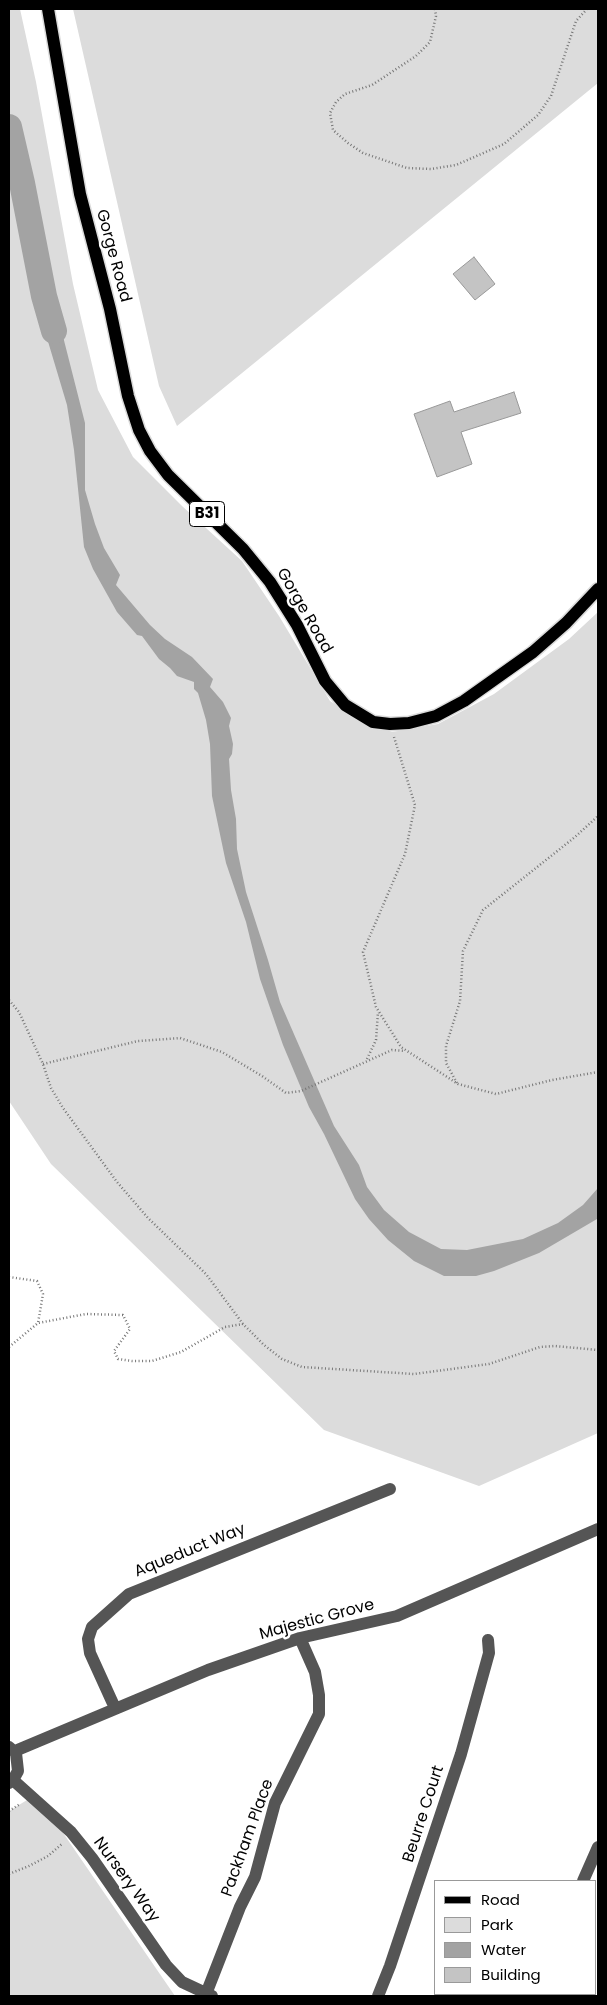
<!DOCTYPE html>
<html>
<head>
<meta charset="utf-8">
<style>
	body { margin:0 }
	#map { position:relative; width:607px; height:2005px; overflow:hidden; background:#fff; font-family:Poppins,sans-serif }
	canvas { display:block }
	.frame { position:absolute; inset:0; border:10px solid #000; pointer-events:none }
	.legend { position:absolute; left:434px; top:1880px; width:162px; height:115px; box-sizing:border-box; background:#fff; border:1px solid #999; margin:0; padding:6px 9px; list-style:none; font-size:15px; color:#000 }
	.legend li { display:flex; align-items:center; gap:10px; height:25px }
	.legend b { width:25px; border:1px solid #999 }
</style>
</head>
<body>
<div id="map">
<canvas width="607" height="2005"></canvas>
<div class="frame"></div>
<ul class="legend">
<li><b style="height:6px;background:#000"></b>Road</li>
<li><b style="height:14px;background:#dcdcdc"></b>Park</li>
<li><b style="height:14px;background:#a3a3a3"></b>Water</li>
<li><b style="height:14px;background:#c4c4c4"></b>Building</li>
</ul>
</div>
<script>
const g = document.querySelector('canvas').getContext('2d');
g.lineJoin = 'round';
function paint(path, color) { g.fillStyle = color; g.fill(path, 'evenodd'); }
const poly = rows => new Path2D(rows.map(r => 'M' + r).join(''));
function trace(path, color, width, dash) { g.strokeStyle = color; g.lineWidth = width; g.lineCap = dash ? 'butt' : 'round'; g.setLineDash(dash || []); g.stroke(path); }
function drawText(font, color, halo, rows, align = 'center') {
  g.font = font + ' Poppins,sans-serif'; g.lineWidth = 5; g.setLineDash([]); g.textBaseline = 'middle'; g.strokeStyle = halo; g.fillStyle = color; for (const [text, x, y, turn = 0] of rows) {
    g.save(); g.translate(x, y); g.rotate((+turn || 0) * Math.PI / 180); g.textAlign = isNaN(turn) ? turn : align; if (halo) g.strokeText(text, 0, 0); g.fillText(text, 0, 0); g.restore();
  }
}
const green = poly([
	[9,9,20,9,36,82,73,284,98,390,133,457,182,506,242,561,279,616,330,701,363,722,392,732,438,724,494,694,569,639,598,612,598,1433,479,1486,324,1430,51,1164,9,1101],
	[73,9,598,9,598,83,177,426,159,386],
	[32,1797,48,1811,175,1996,9,1996,9,1811]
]);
const water = poly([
	[32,288,55,305,85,423,85,490,95,524,104,548,120,575,116,585,150,625,165,639,192,657,213,679,210,687,223,702,231,718,229,726,233,744,232,754,229,759,231,790,236,819,237,849,246,892,268,960,280,1002,334,1126,359,1165,367,1187,384,1210,409,1232,441,1249,467,1250,523,1239,558,1223,583,1205,598,1188,598,1217,597,1219,539,1253,494,1271,476,1276,444,1276,414,1261,388,1240,369,1219,355,1199,324,1134,309,1107,283,1045,260,979,246,922,226,863,212,796,210,744,206,720,198,693,194,689,194,682,177,676,170,668,159,659,142,636,137,635,117,612,93,569,84,547,74,450,67,405]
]);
const river = poly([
	[9,127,22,183,44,296,54,331]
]);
const building = poly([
	[474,257,495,284,475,300,453,274,474,257],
	[514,392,521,413,461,432,472,464,437,477,414,414,450,401,454,412,514,392]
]);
const path = poly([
	[435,9,436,16,430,42,416,56,372,85,345,94,336,102,330,113,333,130,348,143,363,153,407,168,431,169,456,165,504,144,538,115,551,96,576,21,587,9],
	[394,737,415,805,405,854,363,952,376,1007,401,1047,458,1084,496,1094,552,1080,598,1072],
	[9,1000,19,1012,43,1064,51,1088,63,1108,117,1182,148,1218,206,1274,243,1324,264,1345,282,1359,302,1367,414,1374,489,1364,540,1347,555,1346,598,1350],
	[367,1059,376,1040,378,1012],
	[43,1064,138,1041,180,1038,222,1052,262,1076,286,1093,301,1091,392,1050,405,1051],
	[457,1083,446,1063,446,1046,460,1001,463,951,483,910,575,837,598,816],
	[9,1277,37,1281,43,1294,38,1323],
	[9,1347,38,1323,86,1314,123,1315,130,1329,114,1351,118,1359,132,1361,152,1361,181,1352,225,1327,243,1324],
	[9,1811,20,1804],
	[9,1874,29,1866,48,1856,63,1843]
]);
const minor = poly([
	[115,1708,90,1653,88,1639,92,1627,129,1594,390,1489],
	[9,1747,16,1753,18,1771,13,1780,9,1783],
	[15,1751,208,1670,300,1638,397,1616,598,1529],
	[13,1780,71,1832,92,1858,166,1965,182,1982,212,1996],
	[583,1881,598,1847],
	[206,1994,240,1907,255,1877,275,1803,319,1714,319,1695,315,1672,300,1638],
	[378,1996,390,1966,461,1754,489,1653,488,1640],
	[551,1996,552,1994]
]);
const major = poly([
	[48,9,80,194,110,309,128,396,139,430,150,451,168,475,243,549,270,582,297,625,325,681,345,705,373,722,390,724,409,723,436,716,464,701,533,652,566,623,598,589]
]);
const shields = [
	[207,514,35]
];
const shieldNames = [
	["B31",207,514]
];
const streetNames = [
	["Gorge Road",113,256,75],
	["Gorge Road",304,611,60],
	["Aqueduct Way",190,1551,-22],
	["Majestic Grove",317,1620,-15],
	["Beurre Court",424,1814,-72],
	["Packham Place",248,1838,-70],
	["Nursery Way",126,1880,54]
];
paint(green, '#dcdcdc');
paint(water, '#a3a3a3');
trace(river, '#a3a3a3', 26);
paint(building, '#c4c4c4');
trace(building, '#999', 1);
trace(major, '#dbdbdb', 15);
trace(path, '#777', 2.5, [1, 2.5]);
trace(minor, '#555', 12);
trace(major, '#000', 12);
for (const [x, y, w] of shields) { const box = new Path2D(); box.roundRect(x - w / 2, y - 12.5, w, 25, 4); g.fillStyle = '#fff'; g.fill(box); trace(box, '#000', 1); }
drawText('bold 15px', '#000', null, shieldNames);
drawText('16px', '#000', '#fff', streetNames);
</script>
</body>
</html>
